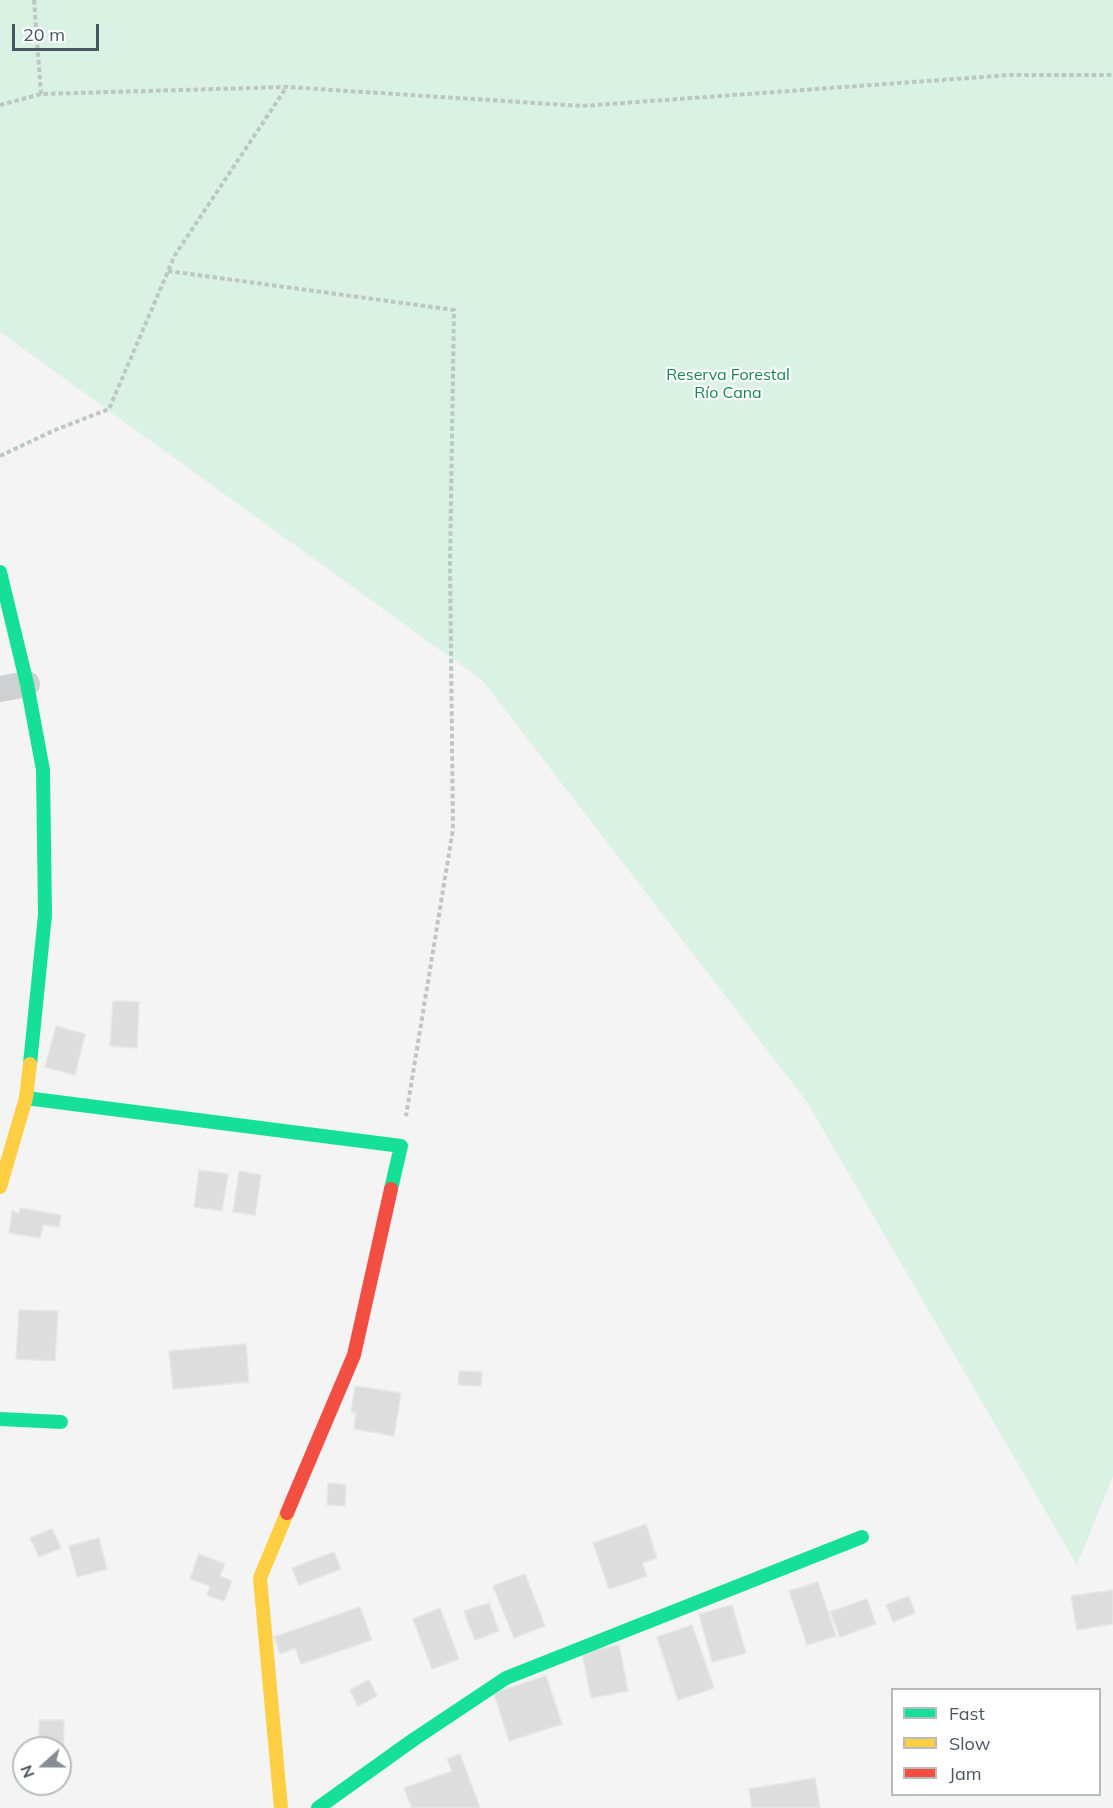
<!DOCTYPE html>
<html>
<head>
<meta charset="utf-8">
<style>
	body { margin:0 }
	#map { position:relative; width:1113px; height:1808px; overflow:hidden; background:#f4f4f4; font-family:Mulish,sans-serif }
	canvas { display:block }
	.legend { position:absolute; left:891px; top:1688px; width:210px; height:108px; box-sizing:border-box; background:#fff; border:2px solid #b7bbc0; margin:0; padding:8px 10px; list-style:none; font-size:18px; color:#4a5661 }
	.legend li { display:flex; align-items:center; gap:12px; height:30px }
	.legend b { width:30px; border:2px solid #b7bbc0 }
	.north { position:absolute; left:12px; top:1736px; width:60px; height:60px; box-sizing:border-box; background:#fff; border:2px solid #b7bbc0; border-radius:50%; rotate:249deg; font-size:16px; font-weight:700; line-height:24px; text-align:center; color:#4a5661 }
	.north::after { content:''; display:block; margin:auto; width:21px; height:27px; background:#868d94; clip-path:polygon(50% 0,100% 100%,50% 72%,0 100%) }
	.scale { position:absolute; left:12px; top:24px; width:87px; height:27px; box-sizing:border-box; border:3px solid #4a5661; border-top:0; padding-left:8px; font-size:18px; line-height:21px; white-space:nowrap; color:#4a5661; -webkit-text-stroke:4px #fff; paint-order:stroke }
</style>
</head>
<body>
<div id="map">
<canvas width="1113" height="1808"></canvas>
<ul class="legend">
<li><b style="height:8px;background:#16e098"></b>Fast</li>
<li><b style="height:8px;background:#ffcf43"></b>Slow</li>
<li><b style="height:8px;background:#f24e42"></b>Jam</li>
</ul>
<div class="north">N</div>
<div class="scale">20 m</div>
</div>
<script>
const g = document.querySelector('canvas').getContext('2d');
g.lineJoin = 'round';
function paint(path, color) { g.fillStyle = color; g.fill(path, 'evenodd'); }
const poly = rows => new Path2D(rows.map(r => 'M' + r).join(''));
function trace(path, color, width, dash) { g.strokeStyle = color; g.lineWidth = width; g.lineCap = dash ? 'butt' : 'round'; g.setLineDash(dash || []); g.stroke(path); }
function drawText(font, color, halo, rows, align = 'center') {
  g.font = font + ' Mulish,sans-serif'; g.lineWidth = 4.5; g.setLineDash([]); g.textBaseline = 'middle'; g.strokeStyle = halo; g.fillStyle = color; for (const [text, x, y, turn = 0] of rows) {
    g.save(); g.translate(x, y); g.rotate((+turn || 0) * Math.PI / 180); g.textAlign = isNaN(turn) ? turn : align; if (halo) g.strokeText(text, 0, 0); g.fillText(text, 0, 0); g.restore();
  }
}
const green = poly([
	[0,0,1113,0,1113,1476,1077,1565,807,1102,483,681,0,332]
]);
const building = poly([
	[113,1001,139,1002,137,1048,110,1046,113,1001],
	[56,1026,85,1034,75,1075,45,1067,56,1026],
	[199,1170,228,1174,222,1211,194,1207,199,1170],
	[239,1171,261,1175,255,1215,233,1212,239,1171],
	[20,1208,61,1215,59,1227,43,1225,40,1238,9,1233,12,1211,19,1213,20,1208],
	[19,1310,58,1311,55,1361,16,1359,19,1310],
	[246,1344,249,1382,173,1389,169,1351,246,1344],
	[459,1371,482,1372,481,1386,458,1385,459,1371],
	[355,1386,401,1393,394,1436,354,1429,356,1413,351,1412,355,1386],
	[328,1483,346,1485,345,1506,327,1505,328,1483],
	[646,1524,657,1558,642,1563,647,1576,609,1589,593,1543,646,1524],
	[52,1529,61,1548,39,1557,30,1538,52,1529],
	[99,1538,107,1569,77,1577,69,1546,99,1538],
	[334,1552,341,1569,299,1585,292,1568,334,1552],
	[199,1554,225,1564,220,1576,232,1581,224,1601,207,1595,210,1586,190,1579,199,1554],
	[525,1574,545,1626,514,1638,493,1586,525,1574],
	[818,1582,836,1636,807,1645,789,1591,818,1582],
	[1113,1590,1113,1624,1077,1630,1071,1596,1113,1590],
	[909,1596,915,1613,893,1622,886,1605,909,1596],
	[867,1599,876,1624,840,1637,830,1612,867,1599],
	[489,1603,499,1631,475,1640,464,1611,489,1603],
	[732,1605,746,1653,712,1662,699,1614,732,1605],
	[360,1607,372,1640,301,1664,295,1648,280,1654,274,1637,360,1607],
	[440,1608,459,1659,432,1669,413,1619,440,1608],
	[692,1625,714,1688,678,1700,657,1637,692,1625],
	[619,1645,628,1691,591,1698,582,1652,619,1645],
	[546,1676,562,1724,509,1741,494,1693,546,1676],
	[369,1680,377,1696,358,1706,350,1690,369,1680],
	[39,1720,64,1720,63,1755,60,1755,60,1748,39,1748,39,1720],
	[460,1754,480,1808,412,1808,404,1788,452,1771,447,1759,460,1754],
	[815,1778,820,1808,752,1808,749,1789,815,1778]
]);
const path = poly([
	[34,0,41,94],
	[0,105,41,94,286,87,582,106,1010,75,1113,75],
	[168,271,454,310,450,563,453,829,406,1116],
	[0,456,55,430,109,409,175,255,286,88]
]);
const street = poly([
	[0,689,27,684]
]);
const fast = poly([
	[0,572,27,684,43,770,45,915,30,1064],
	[26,1098,401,1146,391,1189],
	[0,1419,61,1422],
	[318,1808,413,1740,506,1678,862,1537]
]);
const slow = poly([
	[0,1187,26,1098,30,1064],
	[281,1808,260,1578,287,1513]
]);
const jam = poly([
	[287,1513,354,1355,391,1189]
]);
const parkNames = [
	["Reserva Forestal",728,375],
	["Río Cana",728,393]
];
paint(green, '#d9f2e3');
paint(building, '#ddddde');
trace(building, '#e5e6e7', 1.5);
trace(path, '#bcc7c4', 4, [4.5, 3]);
trace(street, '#ced0d2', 26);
trace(fast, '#16e098', 14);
trace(slow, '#ffcf43', 14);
trace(jam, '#f24e42', 14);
drawText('16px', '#17864f', '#fff', parkNames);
</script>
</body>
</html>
